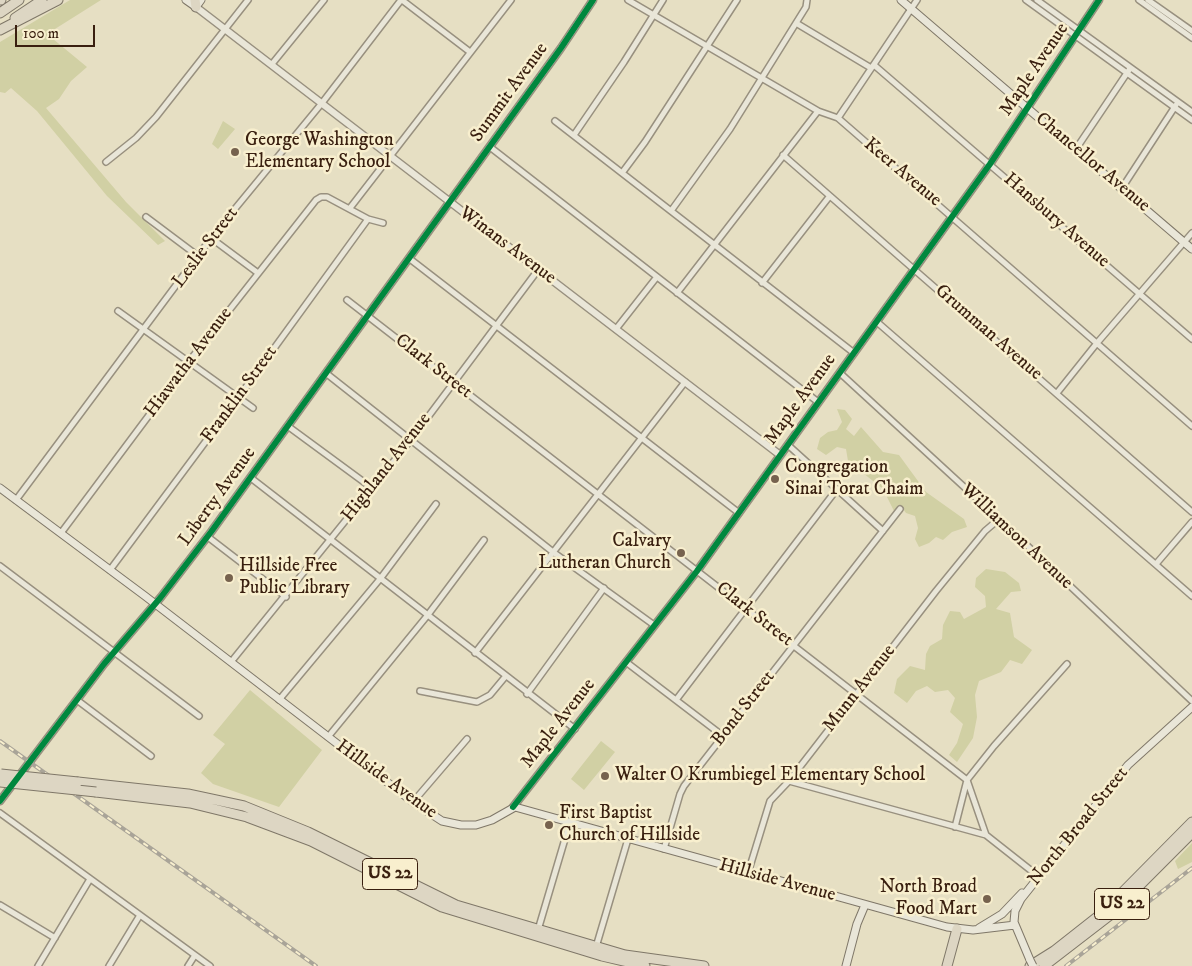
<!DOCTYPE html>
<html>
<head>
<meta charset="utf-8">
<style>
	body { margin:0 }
	#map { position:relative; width:1192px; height:966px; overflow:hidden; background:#e6dfc3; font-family:"IM FELL DW Pica",serif }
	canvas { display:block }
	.scale { position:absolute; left:15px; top:25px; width:80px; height:22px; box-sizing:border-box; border:2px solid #391f0f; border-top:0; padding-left:6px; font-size:15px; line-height:18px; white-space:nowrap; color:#391f0f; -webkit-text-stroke:4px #f8efce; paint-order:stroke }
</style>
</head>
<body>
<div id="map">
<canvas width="1192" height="966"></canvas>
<div class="scale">100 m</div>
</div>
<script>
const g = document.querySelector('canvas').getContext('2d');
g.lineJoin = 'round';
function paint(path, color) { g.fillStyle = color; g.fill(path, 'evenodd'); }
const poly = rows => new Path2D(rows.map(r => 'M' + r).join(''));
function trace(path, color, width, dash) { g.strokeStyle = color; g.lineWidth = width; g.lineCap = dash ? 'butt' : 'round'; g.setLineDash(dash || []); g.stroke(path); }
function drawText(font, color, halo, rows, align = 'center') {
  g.font = font + ' "IM FELL DW Pica",serif'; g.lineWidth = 5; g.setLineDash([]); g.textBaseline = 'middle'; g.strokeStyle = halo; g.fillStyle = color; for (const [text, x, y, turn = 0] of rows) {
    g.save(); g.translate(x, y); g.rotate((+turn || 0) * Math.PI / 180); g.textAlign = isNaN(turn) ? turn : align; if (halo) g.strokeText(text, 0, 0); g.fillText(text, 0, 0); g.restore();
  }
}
const green = poly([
	[70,0,101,0,47,34,87,67,71,81,59,99,46,108,126,202,165,241,158,245,107,196,37,111,11,88,5,93,0,92,0,42],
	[223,121,235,129,218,149,212,144],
	[837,409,845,410,852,419,846,429,854,436,861,427,883,452,899,455,926,492,964,519,967,527,952,532,943,540,936,537,929,543,919,547,915,539,918,528,915,516,906,513,901,506,894,511,883,489,848,461,846,449,837,447,826,455,817,449,820,438,828,432,837,430,842,422],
	[986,569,1005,572,1019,583,1021,591,1011,592,996,609,1010,613,1014,637,1032,650,1022,664,1010,660,1001,672,979,681,975,695,977,717,973,738,957,762,949,755,957,743,963,724,950,712,955,698,948,690,935,692,927,686,916,691,907,703,894,693,897,679,910,666,925,670,926,654,930,646,942,639,943,625,950,611,960,612,964,619,986,607,985,596,975,587,976,578],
	[250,690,322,750,279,807,213,784,201,773,225,744,213,735],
	[601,741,615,752,584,790,571,779],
	[1192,843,1192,862,1178,869,1175,861]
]);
const minor = poly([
	[402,0,470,52],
	[628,0,818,111,838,118,1192,426],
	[1026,0,1192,120],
	[1037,0,1192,112],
	[1139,0,1192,38],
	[1148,0,1192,31],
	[796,23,871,68],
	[272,64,324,0],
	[874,65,1192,339],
	[838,118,917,0],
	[555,121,854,353],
	[574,135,624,62,663,0],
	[490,147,818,402],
	[1076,149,1129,70],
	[783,155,1192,512],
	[106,162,136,138,156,117,248,0],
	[622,173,645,142,737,0],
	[1122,188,1176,105],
	[350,208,511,0],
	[671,211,730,129,806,7,807,0],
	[146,217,198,256],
	[211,238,258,273],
	[410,259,739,513],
	[762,283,829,197],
	[677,293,818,111],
	[347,300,967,780,986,835,1038,876],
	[118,311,253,408],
	[877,322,1192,596],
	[616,329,656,278],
	[840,373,999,519,1192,701],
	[327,374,553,552,654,625],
	[1057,393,1097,343,1192,233],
	[289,427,372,488],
	[788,445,883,531],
	[251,478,575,729],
	[16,500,215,233,322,103,401,0],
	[61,533,194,355,316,200,321,197,327,197,368,219,383,223],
	[208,537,286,597],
	[1156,564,1192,522],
	[0,566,199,716],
	[110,570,238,398,368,219],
	[475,653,685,382],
	[231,662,410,441,538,270],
	[626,662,723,736],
	[420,691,477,702,490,695,505,677],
	[527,694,604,588],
	[77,700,151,756],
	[279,700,380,579,436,504],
	[676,700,837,489],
	[328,737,427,616,484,540],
	[789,781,986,835],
	[413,802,467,739],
	[0,813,210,966],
	[955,827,967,780,994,746,1067,664],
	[664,849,680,794,684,786,900,509],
	[748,873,770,801,789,781,936,591,985,531,999,519],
	[0,905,55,938],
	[538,930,570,822],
	[596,947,628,839],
	[38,966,90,879],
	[109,966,140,915],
	[188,966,195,955]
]);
const tertiary = poly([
	[196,7,780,455],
	[0,801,104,664,161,597,211,532,561,48,593,0],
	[513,807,697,571,990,164,1099,0]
]);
const secondary = poly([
	[186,0,196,7,201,0],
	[901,0,1192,249],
	[0,488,145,596,413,802,442,821,461,825,476,825,492,820,515,807,947,927,973,930,1015,925],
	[979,928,1002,914,1022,893],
	[1030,960,1014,922,1015,911,1021,899,1128,765,1192,707],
	[846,966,857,924,865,905]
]);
const trunk = poly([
	[78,782,188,794,244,806,308,832,456,905,625,955,704,966],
	[96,792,190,803,247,817,311,841,442,907,602,956,645,966],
	[947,966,957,929],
	[1030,966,1054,951,1101,914,1192,822],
	[1044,966,1109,916,1192,833]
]);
const motorway = poly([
	[0,0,1,0],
	[195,0,196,7],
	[0,13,19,0],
	[15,18,42,0],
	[0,30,58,0]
]);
const rail = poly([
	[0,741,316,966],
	[1066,966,1192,868]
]);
const secondaryBridge = poly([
	[1030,960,1033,966]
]);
const trunkBridge = poly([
	[1,774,78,782],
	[0,782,96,792]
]);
const cycleway = poly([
	[0,801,104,664,161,597,211,532,561,48,593,0],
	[513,807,697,571,990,164,1099,0]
]);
const markers = [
	[235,152,5,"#76624e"],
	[775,479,5,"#76624e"],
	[681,553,5,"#76624e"],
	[229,578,5,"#76624e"],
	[605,776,5,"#76624e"],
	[549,825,5,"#76624e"],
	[987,899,5,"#76624e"]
];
const shields = [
	[390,874,55],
	[1122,904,55]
];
const shieldNames = [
	["US 22",390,874],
	["US 22",1122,904]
];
const streetNames = [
	["Maple Avenue",1035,70,-56],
	["Summit Avenue",510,93,-54],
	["Chancellor Avenue",1092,163,40],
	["Keer Avenue",902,173,40],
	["Hansbury Avenue",1056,221,41],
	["Winans Avenue",507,246,37],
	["Leslie Street",206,248,-53],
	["Grumman Avenue",988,333,41],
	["Hiawatha Avenue",189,363,-53],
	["Clark Street",433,367,38],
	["Franklin Street",240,395,-54],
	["Maple Avenue",801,400,-54],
	["Highland Avenue",387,468,-52],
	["Liberty Avenue",218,497,-54],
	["Williamson Avenue",1016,537,43],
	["Clark Street",754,615,38],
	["Munn Avenue",860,689,-52],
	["Bond Street",744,709,-52],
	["Maple Avenue",559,724,-52],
	["Hillside Avenue",386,780,36],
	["North Broad Street",1079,827,-51],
	["Hillside Avenue",777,881,15]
];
const poiNames = [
	["George Washington",245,141],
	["Elementary School",245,163],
	["Congregation",785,468],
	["Sinai Torat Chaim",785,490],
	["Calvary",671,542,"right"],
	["Lutheran Church",671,564,"right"],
	["Hillside Free",239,567],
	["Public Library",239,589],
	["Walter O Krumbiegel Elementary School",615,776],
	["First Baptist",559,814],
	["Church of Hillside",559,836],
	["North Broad",977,888,"right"],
	["Food Mart",977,910,"right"]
];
paint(green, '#d1d0a4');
trace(minor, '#98907f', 8);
trace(tertiary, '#98907f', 9);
trace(secondary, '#7f7768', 9);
trace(trunk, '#7f7768', 11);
trace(motorway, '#7f7768', 11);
trace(minor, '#e9e6d8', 5);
trace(tertiary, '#e9e6d8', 6);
trace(secondary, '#e9e6d8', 7);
trace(trunk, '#ddd6c3', 9);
trace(motorway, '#ddd6c3', 9);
trace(rail, '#a9a498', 4);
trace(rail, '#f8efce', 2, [5.5]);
trace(secondaryBridge, '#7f7768', 9, []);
trace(trunkBridge, '#7f7768', 11, []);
trace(secondaryBridge, '#e9e6d8', 7);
trace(trunkBridge, '#ddd6c3', 9);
trace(cycleway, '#00873e', 6);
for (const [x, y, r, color] of markers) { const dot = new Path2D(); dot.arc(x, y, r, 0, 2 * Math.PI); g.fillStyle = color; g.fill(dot); trace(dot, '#f8efce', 2); }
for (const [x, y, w] of shields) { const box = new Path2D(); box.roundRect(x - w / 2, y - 15.5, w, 31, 4); g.fillStyle = '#f8efce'; g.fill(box); trace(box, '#391f0f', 1); }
drawText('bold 18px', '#391f0f', null, shieldNames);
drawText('19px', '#391f0f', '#f8efce', streetNames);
drawText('19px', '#391f0f', '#f8efce', poiNames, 'left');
</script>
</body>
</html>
